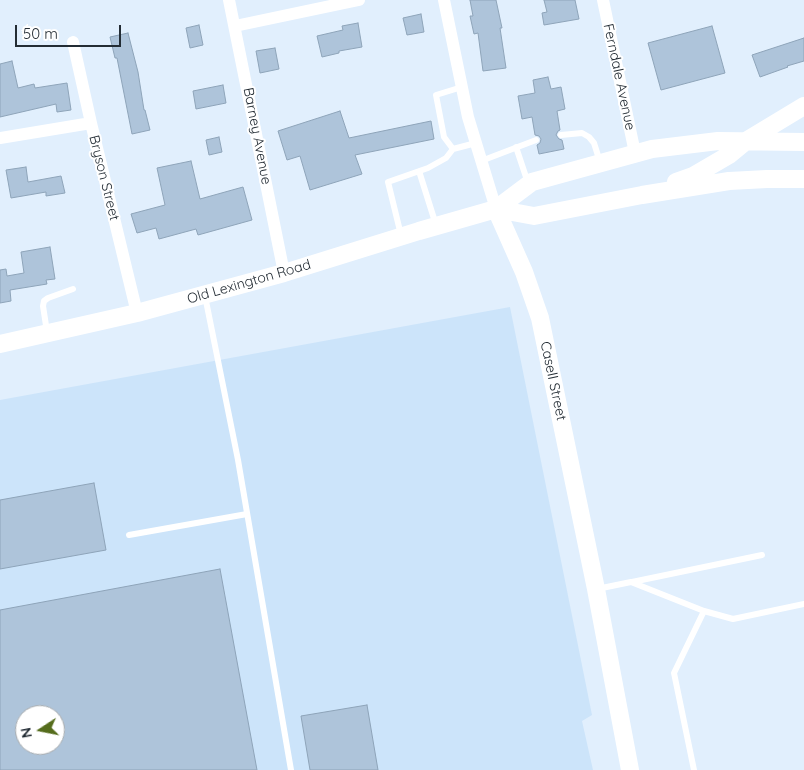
<!DOCTYPE html>
<html>
<head>
<meta charset="utf-8">
<style>
	body { margin:0 }
	#map { position:relative; width:804px; height:770px; overflow:hidden; background:#e1effd; font-family:Quicksand,sans-serif }
	canvas { display:block }
	.north { position:absolute; left:15px; top:705px; width:50px; height:50px; box-sizing:border-box; background:#fff; border:1px solid #a7abae; border-radius:50%; rotate:259deg; font-size:14px; font-weight:700; line-height:20px; text-align:center; color:#232c34 }
	.north::after { content:''; display:block; margin:auto; width:18px; height:22px; background:#556c1c; clip-path:polygon(50% 0,100% 100%,50% 72%,0 100%) }
	.scale { position:absolute; left:15px; top:25px; width:106px; height:22px; box-sizing:border-box; border:2px solid #232c34; border-top:0; padding-left:6px; font-size:15px; line-height:18px; white-space:nowrap; color:#232c34; -webkit-text-stroke:4px #fff; paint-order:stroke }
</style>
</head>
<body>
<div id="map">
<canvas width="804" height="770"></canvas>
<div class="north">N</div>
<div class="scale">50 m</div>
</div>
<script>
const g = document.querySelector('canvas').getContext('2d');
g.lineJoin = 'round';
function paint(path, color) { g.fillStyle = color; g.fill(path, 'evenodd'); }
const poly = rows => new Path2D(rows.map(r => 'M' + r).join(''));
function trace(path, color, width, dash) { g.strokeStyle = color; g.lineWidth = width; g.lineCap = dash ? 'butt' : 'round'; g.setLineDash(dash || []); g.stroke(path); }
function drawText(font, color, halo, rows, align = 'center') {
  g.font = font + ' Quicksand,sans-serif'; g.lineWidth = 4; g.setLineDash([]); g.textBaseline = 'middle'; g.strokeStyle = halo; g.fillStyle = color; for (const [text, x, y, turn = 0] of rows) {
    g.save(); g.translate(x, y); g.rotate((+turn || 0) * Math.PI / 180); g.textAlign = isNaN(turn) ? turn : align; if (halo) g.strokeText(text, 0, 0); g.fillText(text, 0, 0); g.restore();
  }
}
const built = poly([
	[510,307,592,715,582,721,593,770,0,770,0,400],
	[25,715,55,715,55,745,25,745]
]);
const building = poly([
	[470,0,496,0,502,28,500,28,506,68,483,71,478,33,474,34,470,16,473,16,470,0],
	[544,0,575,0,579,19,544,25,542,13,547,12,544,0],
	[421,14,424,32,407,35,403,18,421,14],
	[358,23,362,47,339,51,339,53,322,57,317,36,343,30,342,26,358,23],
	[199,25,203,45,190,48,186,28,199,25],
	[712,26,725,73,661,90,648,43,712,26],
	[128,33,138,72,144,110,145,110,150,130,132,134,117,58,115,58,110,37,128,33],
	[804,38,804,61,787,66,788,67,760,77,752,55,804,38],
	[275,48,279,69,260,73,256,51,275,48],
	[12,61,18,88,34,84,35,88,67,83,71,110,57,112,56,104,0,117,0,64,12,61],
	[548,77,551,89,561,87,565,109,557,111,560,130,558,131,556,135,559,139,562,140,564,149,539,154,537,145,540,143,541,139,539,136,535,135,532,117,522,119,518,96,535,93,533,80,548,77],
	[223,85,226,103,196,109,193,91,223,85],
	[340,111,349,138,431,121,434,139,355,155,362,174,310,190,300,156,287,160,278,131,340,111],
	[219,137,222,152,209,155,206,140,219,137],
	[191,161,200,199,243,187,252,220,198,235,196,229,159,239,156,228,137,233,131,214,165,205,157,168,191,161],
	[26,167,28,182,61,176,65,193,46,196,46,192,11,198,6,170,26,167],
	[50,247,55,279,46,280,47,284,10,290,11,301,0,303,0,270,6,269,7,276,24,273,21,252,50,247],
	[94,483,106,550,0,569,0,500,94,483],
	[220,569,257,770,0,770,0,610,220,569],
	[25,715,55,715,55,745,25,745,25,715],
	[367,705,378,770,310,770,301,716,367,705]
]);
const lane = poly([
	[561,135,582,133,589,137,594,143,600,162],
	[516,147,528,183],
	[453,149,444,137,436,95,462,87],
	[481,161,536,140],
	[419,171,436,225],
	[401,235,388,182,428,168,446,158,453,149,476,143],
	[205,296,238,460,291,770],
	[47,332,43,306,44,301,48,298,73,289],
	[129,535,247,514],
	[632,582,762,555],
	[597,589,631,582,704,611,733,619,804,604],
	[694,770,674,673,704,611]
]);
const street = poly([
	[229,0,284,273],
	[444,0,468,117,496,209],
	[603,0,635,153],
	[235,26,359,0],
	[73,42,91,123,137,313],
	[0,138,91,123]
]);
const secondary = poly([
	[676,182,693,176,729,155,746,141,804,106],
	[496,209,524,272,540,318,596,589,630,770],
	[496,209,534,216,642,195,729,181,767,179,804,179],
	[0,344,137,313,284,273,419,231,496,209,532,182,652,149,718,141,804,142]
]);
const streetNames = [
	["Ferndale Avenue",619,77,78],
	["Barney Avenue",257,136,79],
	["Bryson Street",104,178,76],
	["Old Lexington Road",249,282,-16],
	["Casell Street",553,381,78]
];
paint(built, '#cce4fa');
paint(building, '#aec4da');
trace(building, '#8ea4b9', 1);
trace(lane, '#fff', 6);
trace(street, '#fff', 12);
trace(secondary, '#fff', 18);
drawText('14px', '#232c34', '#fff', streetNames);
</script>
</body>
</html>
